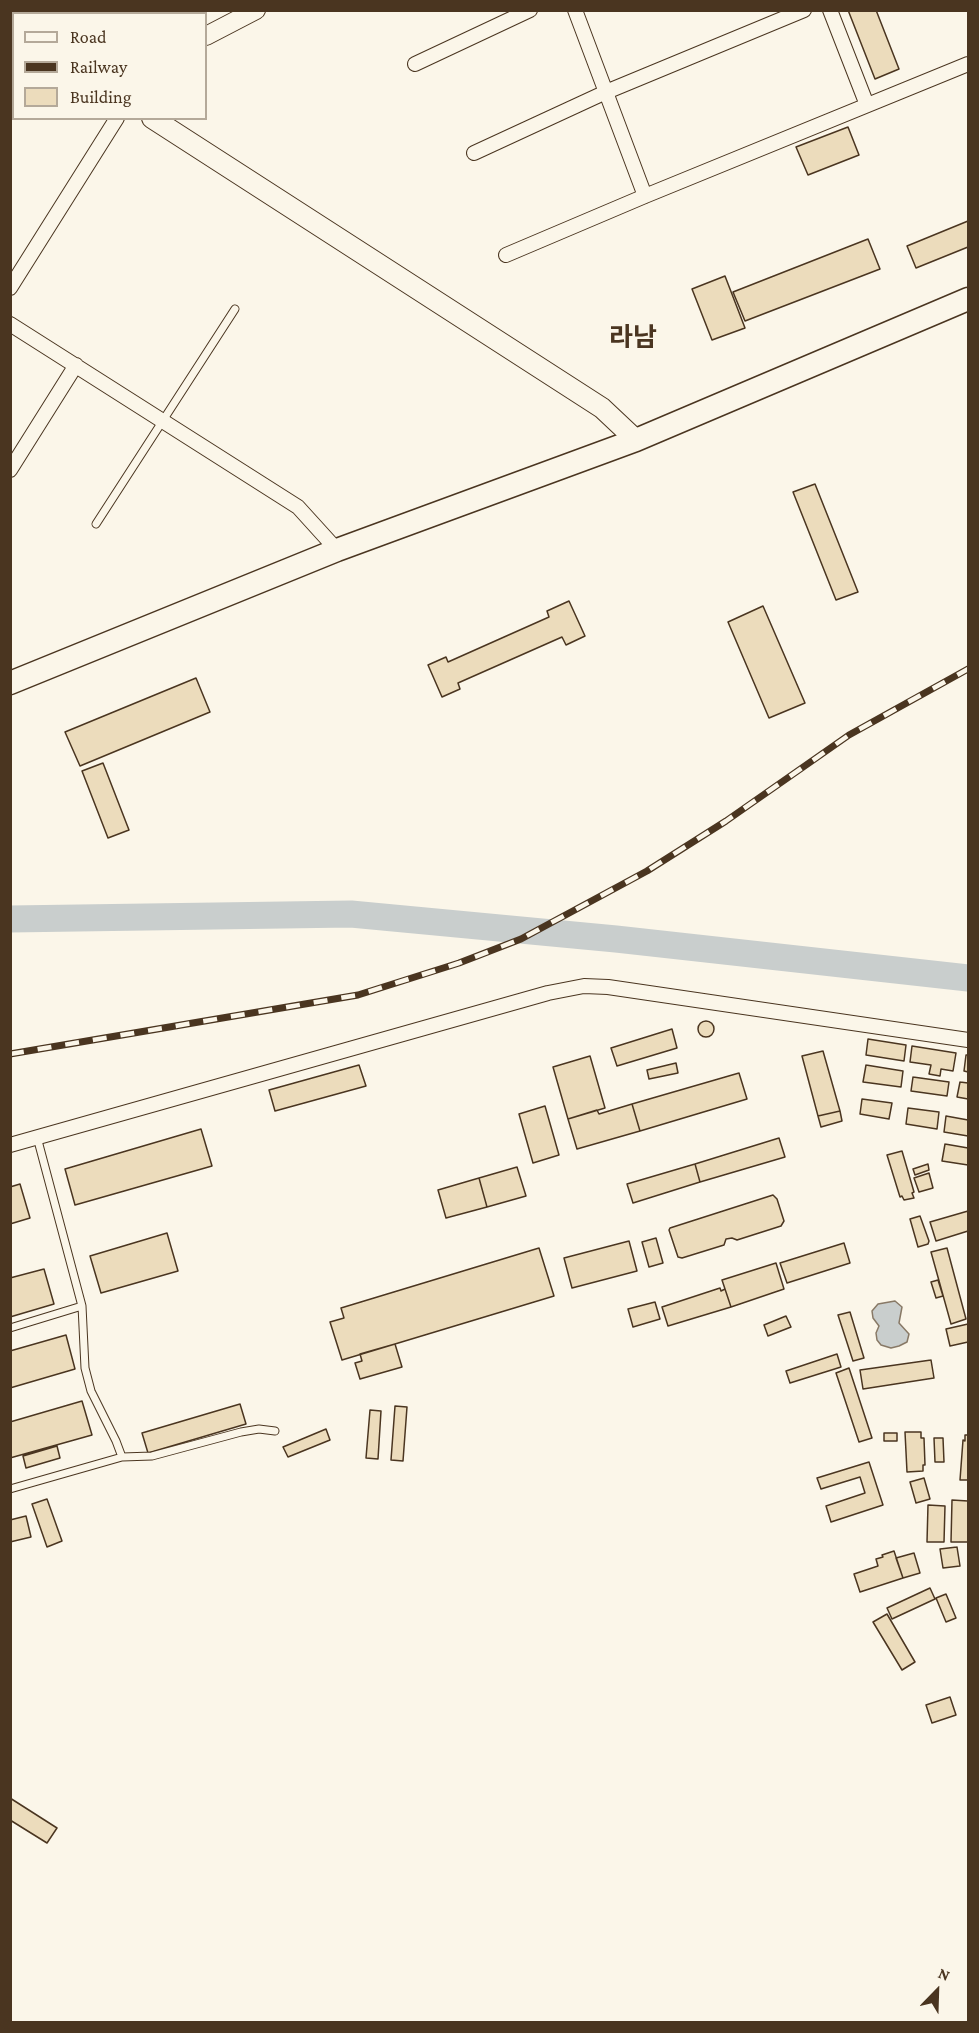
<!DOCTYPE html>
<html>
<head>
<meta charset="utf-8">
<style>
	body { margin:0 }
	#map { position:relative; width:979px; height:2033px; overflow:hidden; background:#fbf6e9; font-family:"Crimson Pro",serif }
	canvas { display:block }
	.frame { position:absolute; inset:0; border:12px solid #4a3520; pointer-events:none }
	.legend { position:absolute; left:12px; top:12px; width:195px; height:108px; box-sizing:border-box; background:#fbf6e9; border:2px solid #b4a999; margin:0; padding:8px 10px; list-style:none; font-size:18px; color:#4a3520 }
	.legend li { display:flex; align-items:center; gap:12px; height:30px }
	.legend b { width:30px; border:2px solid #b4a999 }
	.north { position:absolute; left:907px; top:1961px; width:60px; height:60px; -webkit-text-stroke:4px #fbf6e9; paint-order:stroke; rotate:23deg; font-size:16px; font-weight:700; line-height:24px; text-align:center; color:#4a3520 }
	.north::after { content:''; display:block; margin:auto; width:21px; height:27px; background:#4a3520; clip-path:polygon(50% 0,100% 100%,50% 72%,0 100%) }
</style>
</head>
<body>
<div id="map">
<canvas width="979" height="2033"></canvas>
<div class="frame"></div>
<ul class="legend">
<li><b style="height:8px;background:#fbf6e9"></b>Road</li>
<li><b style="height:8px;background:#4a3520"></b>Railway</li>
<li><b style="height:16px;background:#ecdcbc"></b>Building</li>
</ul>
<div class="north">N</div>
</div>
<script>
const g = document.querySelector('canvas').getContext('2d');
g.lineJoin = 'round';
function paint(path, color) { g.fillStyle = color; g.fill(path, 'evenodd'); }
const poly = rows => new Path2D(rows.map(r => 'M' + r).join(''));
function trace(path, color, width, dash) { g.strokeStyle = color; g.lineWidth = width; g.lineCap = dash ? 'butt' : 'round'; g.setLineDash(dash || []); g.stroke(path); }
function drawText(font, color, halo, rows, align = 'center') {
  g.font = font + ' "Crimson Pro","Noto Sans KR",serif'; g.lineWidth = 4.5; g.setLineDash([]); g.textBaseline = 'middle'; g.strokeStyle = halo; g.fillStyle = color; for (const [text, x, y, turn = 0] of rows) {
    g.save(); g.translate(x, y); g.rotate((+turn || 0) * Math.PI / 180); g.textAlign = isNaN(turn) ? turn : align; if (halo) g.strokeText(text, 0, 0); g.fillText(text, 0, 0); g.restore();
  }
}
const water = poly([
	[895,1301,902,1307,899,1323,909,1334,907,1342,899,1346,891,1348,881,1345,877,1340,876,1333,879,1326,873,1318,872,1311,878,1304,895,1301]
]);
const river = poly([
	[10,919,351,914,616,939,968,978]
]);
const building = poly([
	[848,10,876,10,899,69,875,79,848,10],
	[848,127,859,155,808,175,796,147,848,127],
	[968,221,968,247,916,268,907,246,968,221],
	[868,239,880,269,745,321,733,292,868,239],
	[725,276,745,328,712,340,692,289,725,276],
	[815,484,858,592,836,600,793,492,815,484],
	[569,601,585,636,566,645,562,637,458,683,460,689,442,697,428,665,446,657,448,662,549,617,547,611,569,601],
	[763,606,805,703,769,718,728,622,763,606],
	[196,678,210,712,80,766,65,732,196,678],
	[103,763,129,830,108,838,82,771,103,763],
	'698 1029a8 8 0 1 1 16 0a8 8 0 1 1-16 0Z',
	[672,1029,677,1048,617,1066,611,1048,672,1029],
	[868,1039,906,1045,904,1061,866,1055,868,1039],
	[912,1046,956,1053,953,1071,941,1069,940,1076,929,1074,931,1065,910,1062,912,1046],
	[823,1051,840,1111,818,1116,802,1056,823,1051],
	[966,1055,968,1055,968,1072,964,1071,966,1055],
	[590,1056,605,1108,568,1119,553,1067,590,1056],
	[676,1063,678,1073,649,1079,647,1070,676,1063],
	[359,1065,366,1086,275,1111,269,1090,359,1065],
	[866,1065,903,1071,901,1087,863,1082,866,1065],
	[739,1073,747,1099,640,1131,632,1104,739,1073],
	[913,1077,949,1082,947,1096,911,1091,913,1077],
	[960,1082,968,1083,968,1099,957,1097,960,1082],
	[862,1099,892,1103,889,1119,860,1114,862,1099],
	[632,1104,640,1131,577,1149,568,1119,597,1110,599,1114,632,1104],
	[545,1106,559,1155,533,1163,519,1114,545,1106],
	[908,1108,939,1112,937,1129,906,1124,908,1108],
	[840,1111,842,1121,821,1127,818,1116,840,1111],
	[946,1116,968,1120,968,1136,944,1132,946,1116],
	[201,1129,212,1166,75,1205,65,1169,201,1129],
	[779,1138,785,1157,700,1182,695,1164,779,1138],
	[945,1144,968,1148,968,1165,942,1161,945,1144],
	[902,1151,914,1192,912,1193,914,1198,904,1200,902,1196,900,1197,887,1155,902,1151],
	[695,1164,700,1182,633,1203,627,1184,695,1164],
	[928,1164,929,1170,915,1175,913,1169,928,1164],
	[517,1167,526,1196,487,1207,479,1178,517,1167],
	[929,1173,933,1188,919,1192,914,1178,929,1173],
	[479,1178,487,1207,446,1218,438,1190,479,1178],
	[20,1184,30,1218,10,1224,10,1187,20,1184],
	[773,1195,777,1199,784,1221,781,1226,737,1240,732,1238,726,1239,724,1245,682,1258,678,1257,669,1230,670,1228,773,1195],
	[968,1211,968,1231,936,1241,930,1222,968,1211],
	[920,1216,929,1241,928,1244,918,1247,910,1219,920,1216],
	[167,1233,178,1271,101,1293,90,1256,167,1233],
	[656,1238,663,1263,649,1267,642,1242,656,1238],
	[629,1241,637,1271,572,1288,564,1258,629,1241],
	[844,1243,850,1263,787,1283,780,1263,844,1243],
	[539,1248,554,1296,342,1360,330,1322,344,1318,341,1308,539,1248],
	[947,1248,966,1319,951,1324,931,1252,947,1248],
	[776,1263,784,1289,731,1307,722,1280,776,1263],
	[44,1269,54,1304,10,1317,10,1278,44,1269],
	[938,1280,943,1296,936,1298,931,1282,938,1280],
	[720,1288,721,1291,725,1289,731,1307,668,1326,662,1307,720,1288],
	[655,1302,660,1319,633,1327,628,1309,655,1302],
	[850,1312,864,1358,853,1361,838,1315,850,1312],
	[786,1316,791,1327,768,1336,764,1325,786,1316],
	[968,1324,968,1342,950,1346,946,1329,968,1324],
	[66,1335,75,1369,10,1388,10,1351,66,1335],
	[395,1344,402,1367,360,1379,355,1363,362,1361,360,1354,395,1344],
	[837,1354,841,1367,790,1383,786,1371,837,1354],
	[931,1360,934,1378,863,1389,860,1370,931,1360],
	[849,1368,872,1438,859,1442,836,1373,849,1368],
	[82,1401,92,1435,10,1458,10,1422,82,1401],
	[240,1404,246,1424,148,1453,142,1433,240,1404],
	[395,1406,407,1407,403,1461,391,1460,395,1406],
	[370,1410,381,1411,378,1459,366,1458,370,1410],
	[326,1429,330,1440,288,1457,283,1447,326,1429],
	[905,1432,921,1432,921,1438,924,1438,925,1465,923,1465,923,1471,907,1472,905,1432],
	[884,1433,897,1433,897,1441,884,1441,884,1433],
	[965,1435,968,1435,968,1480,960,1480,963,1440,965,1441,965,1435],
	[934,1438,943,1438,944,1462,935,1462,934,1438],
	[57,1446,60,1458,26,1468,23,1456,57,1446],
	[869,1462,883,1505,831,1522,826,1506,865,1493,860,1477,821,1489,817,1478,869,1462],
	[924,1478,930,1499,916,1503,910,1482,924,1478],
	[47,1499,62,1541,47,1547,32,1504,47,1499],
	[952,1500,968,1501,968,1542,951,1542,952,1500],
	[928,1505,945,1506,944,1542,927,1542,928,1505],
	[26,1516,31,1537,10,1542,10,1520,26,1516],
	[957,1547,960,1566,943,1568,940,1549,957,1547],
	[894,1551,903,1578,860,1592,854,1574,878,1566,876,1559,883,1557,882,1555,894,1551],
	[914,1553,920,1573,903,1578,896,1558,914,1553],
	[930,1588,935,1599,892,1619,887,1608,930,1588],
	[946,1594,956,1618,946,1622,936,1598,946,1594],
	[887,1614,915,1662,902,1670,873,1622,887,1614],
	[950,1697,956,1715,932,1723,926,1705,950,1697],
	[10,1798,57,1828,47,1843,10,1820,10,1798]
]);
const service = poly([
	[96,524,235,309],
	[37,1137,82,1306,85,1368,91,1391,116,1441,122,1457],
	[10,1328,82,1306],
	[10,1489,122,1457,152,1456,241,1432,259,1429,275,1431]
]);
const minor = poly([
	[575,10,645,196],
	[830,10,867,105],
	[415,64,530,10],
	[474,153,606,92,804,10],
	[506,255,645,196,968,64],
	[10,288,117,118],
	[10,324,298,507,337,550],
	[10,470,76,365],
	[10,1145,548,993,584,986,608,987,968,1040]
]);
const tertiary = poly([
	[206,36,256,10]
]);
const secondary = poly([
	[10,28,14,29],
	[152,118,602,408,636,440]
]);
const trunk = poly([
	[10,683,337,550,636,440,968,299]
]);
const rail = poly([
	[10,1054,358,995,459,963,521,939,647,871,726,821,849,735,968,669]
]);
const districtNames = [
	["라남",633,338]
];
paint(water, '#c9cecd');
trace(water, '#887966', 1.5);
trace(river, '#c9cecd', 27);
paint(building, '#ecdcbc');
trace(building, '#4a3520', 1.5);
trace(service, '#4a3520', 9);
trace(minor, '#4a3520', 16);
trace(tertiary, '#4a3520', 20);
trace(secondary, '#4a3520', 22);
trace(trunk, '#4a3520', 25);
trace(service, '#fbf6e9', 7);
trace(minor, '#fbf6e9', 14);
trace(tertiary, '#fbf6e9', 18);
trace(secondary, '#fbf6e9', 20);
trace(trunk, '#fbf6e9', 22);
trace(rail, '#4a3520', 7);
trace(rail, '#fbf6e9', 4.5, [14]);
drawText('bold 26px', '#4a3520', '#fbf6e9', districtNames);
</script>
</body>
</html>
